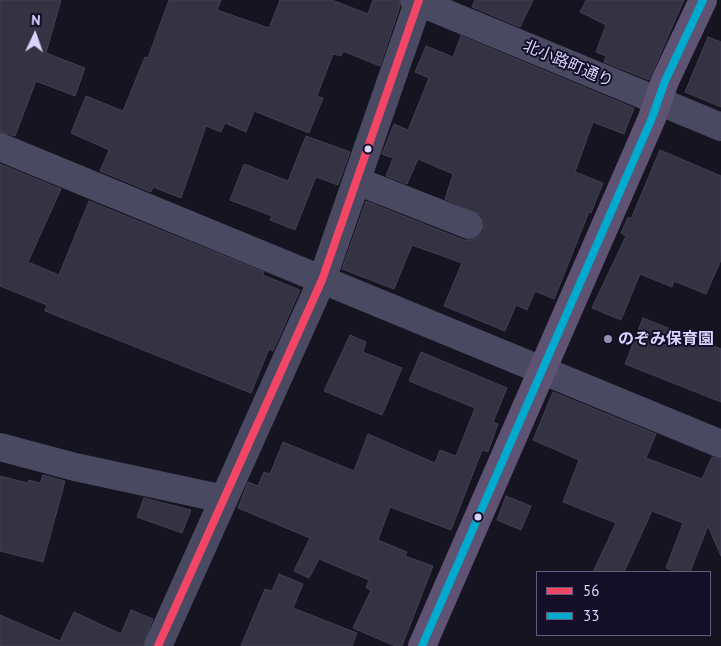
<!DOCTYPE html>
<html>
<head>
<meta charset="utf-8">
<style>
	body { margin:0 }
	#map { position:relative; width:721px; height:646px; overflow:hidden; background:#161421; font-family:"PT Sans",sans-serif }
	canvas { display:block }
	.legend { position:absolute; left:536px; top:571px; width:175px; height:65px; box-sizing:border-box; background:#130f26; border:1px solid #625e7d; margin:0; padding:6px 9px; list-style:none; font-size:15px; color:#d9d4ff }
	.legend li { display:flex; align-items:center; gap:10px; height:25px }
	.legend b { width:25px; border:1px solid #625e7d }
	.north { position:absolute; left:10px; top:10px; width:50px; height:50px; -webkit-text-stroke:4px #130f26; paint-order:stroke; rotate:3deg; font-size:14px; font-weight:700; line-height:20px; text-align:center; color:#d9d4ff }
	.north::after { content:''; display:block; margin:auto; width:18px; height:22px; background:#d9d4ff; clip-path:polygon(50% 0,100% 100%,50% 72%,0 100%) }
</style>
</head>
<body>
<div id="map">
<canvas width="721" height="646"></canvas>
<ul class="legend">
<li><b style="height:6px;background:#f34667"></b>56</li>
<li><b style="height:6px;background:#00a9ce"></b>33</li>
</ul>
<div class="north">N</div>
</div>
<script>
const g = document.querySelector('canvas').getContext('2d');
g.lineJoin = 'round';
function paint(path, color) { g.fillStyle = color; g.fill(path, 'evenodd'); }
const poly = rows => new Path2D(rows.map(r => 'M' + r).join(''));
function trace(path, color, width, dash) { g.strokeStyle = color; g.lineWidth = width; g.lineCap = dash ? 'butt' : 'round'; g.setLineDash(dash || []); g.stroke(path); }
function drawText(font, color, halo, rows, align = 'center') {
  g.font = font + ' "PT Sans","Noto Sans JP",sans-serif'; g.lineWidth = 4; g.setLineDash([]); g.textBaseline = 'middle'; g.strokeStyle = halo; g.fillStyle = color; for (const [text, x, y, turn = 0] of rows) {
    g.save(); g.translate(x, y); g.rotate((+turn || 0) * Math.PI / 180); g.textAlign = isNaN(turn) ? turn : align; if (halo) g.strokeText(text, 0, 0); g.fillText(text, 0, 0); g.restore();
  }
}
const building = poly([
	[0,0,61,0,46,53,85,68,75,96,36,81,15,136,0,132,0,0],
	[169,0,221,0,217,10,269,28,280,0,332,0,368,14,373,0,399,0,400,6,380,66,343,51,341,56,333,54,317,96,323,98,309,133,254,111,246,132,225,123,221,132,206,126,181,198,153,187,151,192,100,171,109,150,71,133,86,96,123,111,145,57,148,58,169,0],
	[475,0,533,0,520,27,472,7,475,0],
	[586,0,684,0,649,80,604,62,606,56,596,52,606,25,580,12,586,0],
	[461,36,634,108,624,134,593,122,575,172,603,183,591,213,589,212,554,299,535,291,527,310,516,305,505,331,444,306,462,263,412,245,394,289,342,269,366,201,464,240,471,240,478,237,483,231,484,223,481,215,445,199,453,174,418,159,407,184,386,176,393,158,382,154,394,124,408,130,429,78,415,72,426,46,453,57,461,36],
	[708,37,721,42,721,107,685,92,708,37],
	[306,136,350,152,338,185,316,177,295,230,270,220,272,216,230,200,244,164,288,181,306,136],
	[660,150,721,176,721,260,706,294,674,281,672,287,640,274,621,320,592,308,626,236,621,233,628,217,631,219,660,150],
	[0,164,61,189,28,262,59,275,89,201,264,272,263,275,300,290,273,351,269,349,251,393,45,311,47,305,0,286,0,164],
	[643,318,721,349,721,402,625,364,643,318],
	[350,335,366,342,363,352,402,368,382,415,324,391,350,335],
	[421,352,507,388,493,422,498,424,488,452,482,450,451,530,390,507,378,540,407,552,405,556,433,566,402,646,395,646,353,628,371,590,366,588,369,580,319,559,309,578,294,571,310,538,238,508,248,482,258,486,264,472,270,474,283,442,354,471,368,434,435,463,440,450,456,456,475,408,409,381,421,352],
	[553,392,656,434,646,458,702,479,712,457,721,459,721,556,708,526,690,572,677,572,666,568,683,523,652,511,624,572,593,572,616,523,563,502,579,460,533,440,553,392],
	[43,475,65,481,43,562,0,551,0,476,28,483,29,480,40,483,43,475],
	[506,496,531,506,521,530,497,520,506,496],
	[144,498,191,510,182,533,137,517,144,498],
	[279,574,303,584,293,608,357,633,352,646,241,646,265,589,272,591,279,574],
	[131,610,153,619,143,646,0,646,0,615,60,641,74,612,121,634,131,610]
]);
const minor = poly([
	[414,0,721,127],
	[0,147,721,444],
	[357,181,469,225],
	[0,447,75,467,224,499],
	[158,646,322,280,419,0]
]);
const major = poly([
	[422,646,652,118,665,81,703,0]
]);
const bus1 = poly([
	[158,646,322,280,419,0]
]);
const bus2 = poly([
	[422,646,652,118,665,81,703,0]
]);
const markers = [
	[368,149,4.5,"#d9d4ff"],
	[608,339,5,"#9591b1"],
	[478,517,4.5,"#d9d4ff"]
];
const streetNames = [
	["北小路町通り",568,64,23]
];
const poiNames = [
	["のぞみ保育園",618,339]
];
paint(building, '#343243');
trace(building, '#433f54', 1);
trace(minor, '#4a4962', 28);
trace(major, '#5e5373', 28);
trace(bus1, '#f34667', 8);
trace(bus2, '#00a9ce', 8);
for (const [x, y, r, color] of markers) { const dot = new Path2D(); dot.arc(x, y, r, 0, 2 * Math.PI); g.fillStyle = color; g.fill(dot); trace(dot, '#130f26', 2); }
drawText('16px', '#d9d4ff', '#130f26', streetNames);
drawText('bold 16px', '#d9d4ff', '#130f26', poiNames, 'left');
</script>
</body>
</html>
